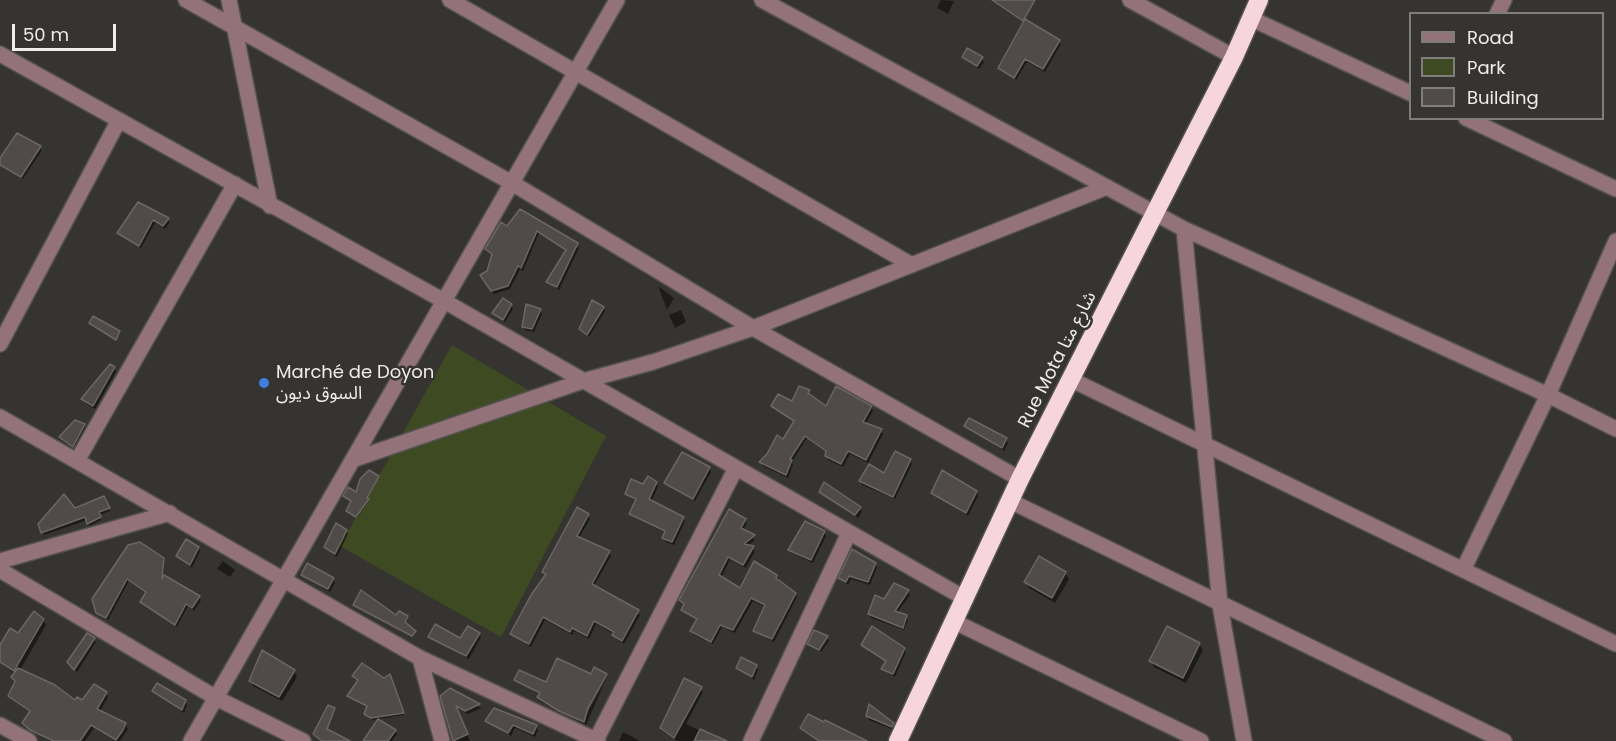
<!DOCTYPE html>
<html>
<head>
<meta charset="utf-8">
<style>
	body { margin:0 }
	#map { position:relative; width:1616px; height:741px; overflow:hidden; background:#363430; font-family:Poppins,sans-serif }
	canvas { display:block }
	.legend { position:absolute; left:1409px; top:12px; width:195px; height:108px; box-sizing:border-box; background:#363430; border:2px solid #807e7a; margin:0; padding:8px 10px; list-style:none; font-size:18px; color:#eeedea }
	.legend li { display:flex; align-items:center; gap:12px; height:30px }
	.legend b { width:30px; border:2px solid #807e7a }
	.scale { position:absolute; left:12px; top:24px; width:104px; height:27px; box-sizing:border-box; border:3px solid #eeedea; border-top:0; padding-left:8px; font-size:18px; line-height:21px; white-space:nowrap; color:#eeedea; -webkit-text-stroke:4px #363430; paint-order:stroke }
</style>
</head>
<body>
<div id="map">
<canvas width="1616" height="741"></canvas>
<ul class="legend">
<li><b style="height:8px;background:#93727a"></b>Road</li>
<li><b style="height:16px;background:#3e4b22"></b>Park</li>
<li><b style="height:16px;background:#504b49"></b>Building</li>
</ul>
<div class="scale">50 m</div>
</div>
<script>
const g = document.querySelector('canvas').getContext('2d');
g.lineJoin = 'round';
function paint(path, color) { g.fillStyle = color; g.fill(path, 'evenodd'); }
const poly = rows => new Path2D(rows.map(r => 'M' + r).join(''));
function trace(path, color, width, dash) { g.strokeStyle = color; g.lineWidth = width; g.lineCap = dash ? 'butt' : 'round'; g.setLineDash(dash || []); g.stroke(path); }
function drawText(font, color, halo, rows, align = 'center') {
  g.font = font + ' Poppins,"Noto Sans Arabic",sans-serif'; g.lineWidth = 5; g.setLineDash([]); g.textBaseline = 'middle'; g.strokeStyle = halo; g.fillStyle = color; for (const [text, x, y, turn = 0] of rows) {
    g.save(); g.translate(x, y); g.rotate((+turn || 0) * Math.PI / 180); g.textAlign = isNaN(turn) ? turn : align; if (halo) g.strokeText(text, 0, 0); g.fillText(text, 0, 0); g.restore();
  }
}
const green = poly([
	[452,345,606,436,501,637,340,546]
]);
const shadow = poly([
	[941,0,954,1,948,14,937,8],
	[1059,41,1061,44,1045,72,1027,62,1016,80,1000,68],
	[964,57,982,59,984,62,979,69],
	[17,135,42,150,23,179,0,164],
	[138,204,170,222,165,229,155,223,141,248,118,233],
	[521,211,579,248,559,290,548,282,566,251,539,233,523,271,520,269,510,289,494,294,482,275,489,272,493,256,487,249],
	[658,286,674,298,667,310,666,307],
	[511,305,513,309,505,322,496,316,494,313],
	[603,308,605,311,589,337,580,329],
	[540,310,542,314,534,332,525,330,523,327],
	[681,310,686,322,675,328,669,315],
	[114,368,116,372,95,409,85,403,83,399],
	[809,391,810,396,827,408,871,407,873,411,865,425,881,430,883,434,868,463,850,454,843,467,828,460,827,453,807,438,792,462,793,465,788,478,763,466,761,463,784,441,795,423,773,406,793,403],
	[84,426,85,428,74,448,62,440,60,437],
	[966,426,1006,439,1008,443,1004,451],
	[910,460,912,464,895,499,862,485,860,481,885,475],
	[709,468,711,472,695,501,665,483],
	[378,477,367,500,369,501,357,518,348,513],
	[656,483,658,487,651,502,683,518,685,521,674,545,666,542,664,538,666,533,633,517,630,513,636,501,627,494,644,485],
	[820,492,860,508,862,512,858,518],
	[976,492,978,496,968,516,933,493],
	[104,498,110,511,99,515,101,520,89,526,87,520,44,535,42,532,75,510],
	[588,515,590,519,579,538,609,552,611,556,594,586,640,615,624,644,616,639,614,634,596,624,589,639,574,631,572,635,545,620,531,647,512,634,546,577,544,572],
	[745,520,747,523,743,531,755,540,748,546,755,551,746,568,730,560,721,578,740,590,776,576,797,597,774,642,755,630,765,607,753,601,735,633,722,627,713,644,694,635,692,631,698,621,685,613,682,610,685,605,681,600],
	[346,531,348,534,337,557,325,547],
	[824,532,826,536,813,563,792,553,790,550],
	[129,547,163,559,164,576,199,597,201,600,194,611,188,606,177,627,143,605,142,602,147,593,129,581,108,620,100,616,98,612],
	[198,548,200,551,192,568,178,556],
	[223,561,235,570,230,577,217,569],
	[875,564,877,567,870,585,851,579,848,585,840,578],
	[1065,573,1069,579,1055,603,1029,588,1026,582],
	[303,575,333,579,335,583,330,592],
	[908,591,910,595,897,613,908,620,904,630,871,618,869,614,885,600],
	[43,620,46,625,20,670,76,702,83,702,106,693,108,697,100,712,125,724,128,729,120,741,115,741,94,728,85,741,53,741,27,727,24,723,31,713,10,696,15,674,0,663,0,648],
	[479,634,481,637,469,659,430,637,461,640],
	[827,637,829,641,821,652,809,644],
	[94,639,96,642,77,672,71,666],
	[1199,644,1203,650,1186,683,1154,667,1151,661],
	[863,645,904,649,906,652,895,677,883,669,887,662],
	[756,667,758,670,754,680,738,668],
	[294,671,297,677,282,701,253,686,250,681],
	[354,676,390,678,404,715,373,720,367,717,368,708,349,696,359,681],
	[607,677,586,725,541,701,540,695,516,680,547,684,586,715],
	[685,680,703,692,686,724,710,735,712,741,677,741,661,730],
	[450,689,481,708,468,714,455,707,470,741,453,741,442,697],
	[154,691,185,702,187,705,184,713],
	[867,716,893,724,894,730,869,720],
	[487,721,536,726,538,730,535,737,515,728,511,736],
	[395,731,397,734,392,741,365,741],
	[623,732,640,741,619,741]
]);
const building = poly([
	[992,0,1035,0,1023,21,992,0],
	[1025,19,1060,40,1043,69,1025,59,1014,78,998,68,1025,19],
	[967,48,983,57,977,66,962,57,967,48],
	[17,133,41,146,21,177,0,165,0,158,17,133],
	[138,202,169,218,163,226,153,220,139,246,117,233,138,202],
	[520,209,578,243,557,287,546,282,566,250,537,231,521,268,518,266,508,286,491,291,480,275,487,271,492,254,485,249,501,222,507,226,520,209],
	[503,298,512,304,503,320,492,313,503,298],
	[592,300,604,307,587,335,579,329,592,300],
	[526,304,541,309,532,329,522,327,526,304],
	[93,316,120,331,116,340,89,323,93,316],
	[110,364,115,367,93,406,81,399,110,364],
	[799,386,810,390,808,393,826,406,836,386,872,406,863,422,882,429,866,460,848,451,841,464,825,456,826,451,805,436,790,459,792,460,786,475,759,462,767,454,777,435,783,439,794,421,771,406,778,394,792,401,799,386],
	[969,418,1007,438,1002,448,964,426,969,418],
	[75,420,85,424,73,447,59,437,75,420],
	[895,451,911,459,893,497,859,481,869,464,884,473,895,451],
	[682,452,710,467,693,499,664,483,682,452],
	[369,470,379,476,367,498,369,499,356,517,346,511,351,501,343,496,348,487,356,492,360,479,369,470],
	[942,470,977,491,966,513,931,493,942,470],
	[648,476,657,482,649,499,684,517,672,542,662,538,665,531,629,514,636,499,625,494,631,479,643,484,648,476],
	[824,482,861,507,855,515,819,492,824,482],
	[64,494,75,508,104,496,110,508,99,512,101,517,87,524,85,517,41,533,38,524,64,494],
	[577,507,589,514,577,536,610,551,592,584,639,610,622,641,612,635,614,632,594,621,587,636,572,628,570,632,543,617,529,644,510,634,531,595,546,574,542,572,577,507],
	[729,509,746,519,741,528,755,535,744,544,754,546,743,565,728,557,719,575,740,588,754,561,777,575,776,578,796,593,772,639,753,631,765,605,751,598,733,630,720,625,711,642,690,631,697,619,681,610,684,604,679,600,729,509],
	[805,521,825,531,811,560,788,550,805,521],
	[336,523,347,530,335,554,324,547,336,523],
	[186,539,199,547,190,565,176,556,186,539],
	[140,542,164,558,162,579,164,575,200,596,192,608,186,604,175,625,140,602,146,592,127,579,106,618,96,613,92,599,128,545,140,542],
	[852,549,876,563,868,582,849,576,846,582,838,578,852,549],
	[1039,556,1066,572,1052,598,1024,582,1039,556],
	[307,563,334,578,328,589,301,575,307,563],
	[894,583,909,590,895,611,907,615,903,628,868,614,875,595,884,599,894,583],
	[361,590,396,615,399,611,408,616,405,622,416,631,412,636,353,605,361,590],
	[34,611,44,619,14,671,0,662,0,645,10,628,18,633,34,611],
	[435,624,460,638,468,626,480,633,466,656,428,637,435,624],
	[872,626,905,648,893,674,881,669,886,661,861,645,872,626],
	[1167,626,1200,643,1183,678,1149,661,1167,626],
	[814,630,828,636,819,650,807,644,814,630],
	[87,633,95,638,74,670,67,662,87,633],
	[262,650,295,670,279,697,249,681,262,650],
	[741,657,757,665,752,677,736,668,741,657],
	[557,658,591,674,594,667,607,674,588,708,584,722,559,711,537,697,540,693,514,680,519,670,546,682,557,658],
	[362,663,384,678,390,674,404,713,371,718,364,714,367,706,347,696,358,680,352,676,362,663],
	[18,668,55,685,75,700,77,697,82,700,94,684,107,692,97,709,126,723,123,730,116,740,91,725,80,741,54,741,30,730,22,723,30,711,8,696,15,681,11,677,18,668],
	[684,678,702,687,674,738,660,728,684,678],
	[157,683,186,700,182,710,152,691,157,683],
	[450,688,480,704,465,711,456,706,468,734,453,741,440,696,450,688],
	[869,704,894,723,892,727,866,716,869,704],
	[328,705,335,708,327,729,350,741,322,741,313,734,328,705],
	[494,708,537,725,533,734,513,725,508,733,485,721,494,708],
	[808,714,824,722,825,720,867,741,819,741,800,728,808,714],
	[378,719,396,730,388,741,363,741,378,719],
	[700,729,727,741,694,741,700,729]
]);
const minor = poly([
	[186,0,512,183,753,328,1020,479],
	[229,0,270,206],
	[450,0,912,265],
	[762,0,1184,229,1548,395,1616,429],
	[1130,0,1234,57],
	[1497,14,1504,0],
	[1250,18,1410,93],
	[0,54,444,301,966,599],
	[1466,118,1616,189],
	[1184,229,1220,605,1244,741],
	[0,344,119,120],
	[1072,380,1616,644],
	[0,417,420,658,598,741],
	[78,459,235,184],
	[355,459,583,381,653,362,753,328,1107,187],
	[1010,501,1504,741],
	[0,561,170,513],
	[0,570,218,699,303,741],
	[1463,570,1548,395,1616,241],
	[955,622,1201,741],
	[420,658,442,741],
	[0,725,29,741],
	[596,740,736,468],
	[191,741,617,0],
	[751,741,849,533]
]);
const highway = poly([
	[898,741,1020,479,1234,57,1259,0]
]);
const markers = [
	[264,383,6,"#3f7fe0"]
];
const streetNames = [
	["Rue Mota شارع متا",1058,360,-63]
];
const poiNames = [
	["Marché de Doyon",276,373],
	["السوق ديون",276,394]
];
paint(green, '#3e4b22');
paint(shadow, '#0007');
paint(building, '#504b49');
trace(building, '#6b6664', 1.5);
trace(minor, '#53524e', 18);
trace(highway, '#53524e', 21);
trace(minor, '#93727a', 15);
trace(highway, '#f6d5dd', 18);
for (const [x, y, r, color] of markers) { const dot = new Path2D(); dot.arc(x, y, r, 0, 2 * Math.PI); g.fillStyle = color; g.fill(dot); trace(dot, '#363430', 2); }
drawText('18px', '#eeedea', '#363430', streetNames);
drawText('18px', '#eeedea', '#363430', poiNames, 'left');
</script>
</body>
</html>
